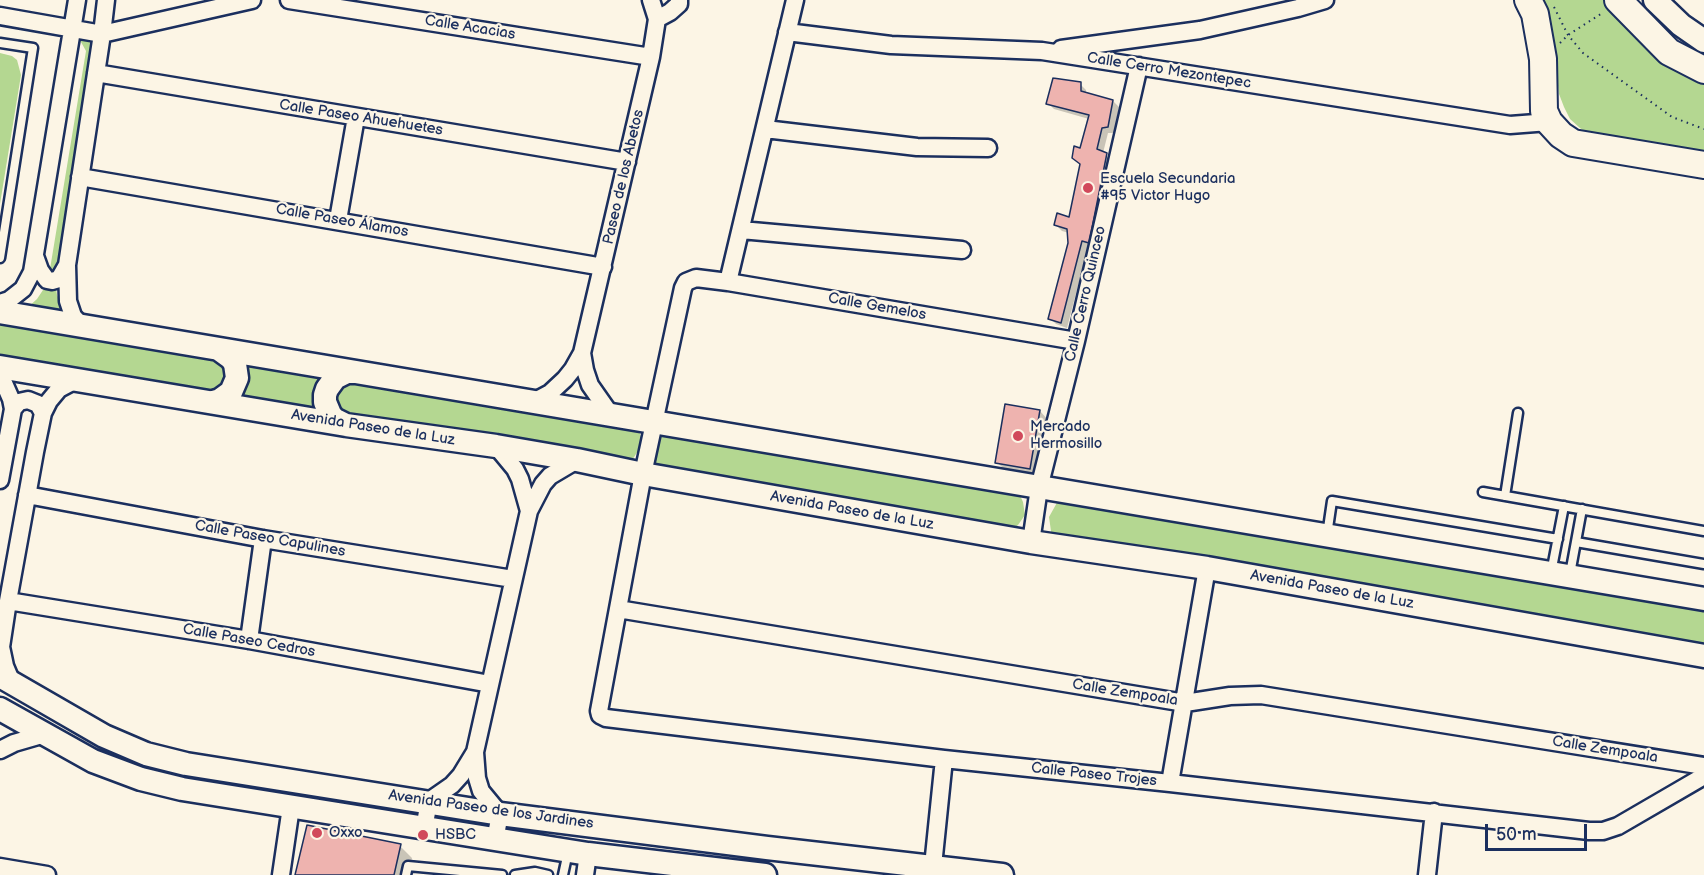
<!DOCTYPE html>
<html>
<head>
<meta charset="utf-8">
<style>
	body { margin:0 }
	#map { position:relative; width:1704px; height:875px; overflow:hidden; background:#fcf5e5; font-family:"Balsamiq Sans",sans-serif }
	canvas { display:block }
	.scale { position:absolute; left:1485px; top:824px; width:102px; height:27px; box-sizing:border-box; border:3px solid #1b2f5e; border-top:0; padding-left:8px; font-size:18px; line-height:21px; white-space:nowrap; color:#1b2f5e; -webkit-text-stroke:4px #fcf5e5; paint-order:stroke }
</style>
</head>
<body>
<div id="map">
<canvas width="1704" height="875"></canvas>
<div class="scale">50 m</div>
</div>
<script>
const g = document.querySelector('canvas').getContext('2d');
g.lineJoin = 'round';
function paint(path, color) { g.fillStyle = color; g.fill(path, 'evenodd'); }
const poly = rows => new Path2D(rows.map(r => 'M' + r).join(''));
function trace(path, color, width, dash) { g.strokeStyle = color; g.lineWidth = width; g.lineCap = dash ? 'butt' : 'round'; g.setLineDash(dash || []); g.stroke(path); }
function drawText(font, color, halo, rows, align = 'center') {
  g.font = font + ' "Balsamiq Sans",sans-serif'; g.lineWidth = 4.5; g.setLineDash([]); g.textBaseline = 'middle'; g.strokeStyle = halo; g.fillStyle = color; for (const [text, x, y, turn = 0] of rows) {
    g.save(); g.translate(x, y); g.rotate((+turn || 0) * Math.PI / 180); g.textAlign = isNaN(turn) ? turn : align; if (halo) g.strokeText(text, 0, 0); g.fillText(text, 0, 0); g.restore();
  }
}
const green = poly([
	[1534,0,1608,0,1704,78,1704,156,1591,136,1580,128,1570,119,1564,107,1559,94,1554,52],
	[76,33,96,35,91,51,59,270,50,269,86,51],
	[0,53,12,56,17,60,21,75,0,204],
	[45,287,56,288,57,295,64,311,25,310,37,299],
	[0,321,217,357,223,366,226,376,220,385,210,391,0,355],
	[240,361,330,376,324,410,234,395],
	[346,379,638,428,641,437,641,446,631,462,340,412,334,395],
	[659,433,1018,491,1023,502,1025,515,1018,525,1009,533,652,466],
	[1059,499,1704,609,1704,652,1052,538,1049,517]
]);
const shadow = poly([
	[1080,84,1086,90,1086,94,1113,101,1119,107,1114,133,1108,133,1103,153,1113,161,1095,248,1088,247,1067,328,1056,324,1050,318,1070,243,1069,233,1062,231,1056,225,1070,219,1082,165,1081,150,1089,119,1054,109,1048,103],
	[1040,411,1049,421,1039,477,1006,471,997,462],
	[400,846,412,858,409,875,296,875]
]);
const building = poly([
	[1053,78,1081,82,1081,91,1113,100,1108,127,1102,128,1097,149,1107,153,1089,243,1082,241,1061,323,1048,319,1068,243,1067,229,1054,225,1057,213,1069,217,1080,164,1072,158,1074,146,1080,148,1089,115,1046,104,1053,78],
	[1005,404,1040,410,1030,469,995,463,1005,404],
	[307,825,401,844,394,875,295,875,307,825]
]);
const path = poly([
	[1554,7,1568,35,1583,53,1672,117,1704,129],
	[1560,43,1568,35,1604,12]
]);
const lane = poly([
	[0,43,33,48,0,258],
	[1483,492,1704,531],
	[1505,496,1518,413],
	[1327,535,1332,501,1558,539],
	[1576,542,1704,564],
	[1551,573,1564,506],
	[1570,574,1582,509],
	[406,875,408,866,502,875],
	[515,875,535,872,548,875],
	[563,875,568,852]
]);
const street = poly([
	[289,0,651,57],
	[0,16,102,34,252,0],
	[657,19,670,12,679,4,679,0],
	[787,32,891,45,1042,51,1510,125,1549,122],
	[1061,49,1200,30,1298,8,1325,0],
	[96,73,627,162],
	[765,129,917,147,988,148],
	[80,177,603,267],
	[338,220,356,117],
	[741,230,962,250],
	[35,256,40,270,47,280,52,281,59,279,67,265],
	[728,282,795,0],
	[0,303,9,300,23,289,32,272,77,0],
	[82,326,73,316,68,301,67,265,102,34,106,0],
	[1076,341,728,282,696,278,686,282,683,288,643,474,599,711,600,715,606,718,944,759,1170,783,1589,831,1603,831,1618,826,1704,776],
	[582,353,585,370,590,385,611,415],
	[0,374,11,399,13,409,0,480],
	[535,401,550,393,565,379,573,369,582,353,651,57,657,19,651,0],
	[13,409,19,402,28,400,38,404,43,413],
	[496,446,515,469,520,479,529,511],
	[27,495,263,539,513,579],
	[1031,542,1039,488,1076,341,1139,66],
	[8,601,249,640,490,684],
	[618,609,1185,703,1230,696,1261,695,1704,766],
	[249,640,263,539],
	[13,685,5,666,1,647,8,601,35,452,43,413,49,401,59,389,76,380],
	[0,750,14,743,45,734],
	[1170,783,1207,568],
	[424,829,429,801,452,785,461,775,475,752],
	[495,840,500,814,481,791,477,778,475,752,529,511,543,484,550,476,577,460],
	[933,866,944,759],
	[0,867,47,875],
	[281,875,291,807],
	[585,875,588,854],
	[1427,875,1434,812]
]);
const secondary = poly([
	[1655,0,1681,25,1704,41],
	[0,312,1704,599],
	[0,367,346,425,496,446,577,460,643,474,1031,542,1207,568,1704,656],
	[213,402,220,400,231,392,237,378,235,364,231,358,220,350],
	[346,425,334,419,330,414,325,402,325,395,327,389,335,378,347,372,354,372],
	[0,676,104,736,146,754,186,764,500,814,767,848,1002,875],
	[0,709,93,761,141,779,182,789,588,854,765,875]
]);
const primary = poly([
	[1528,0,1535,14,1543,59,1544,111,1549,122,1561,135,1573,143,1704,165],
	[1618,0,1669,52,1704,70]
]);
const markers = [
	[1088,188,6,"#d1495b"],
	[1018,436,6,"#d1495b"],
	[317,833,6,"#d1495b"],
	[423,835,6,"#d1495b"]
];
const streetNames = [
	["Calle Acacias",470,28,9],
	["Calle Cerro Mezontepec",1169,71,9],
	["Calle Paseo Ahuehuetes",361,118,9],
	["Paseo de los Abetos",624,177,-77],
	["Calle Paseo Álamos",342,221,10],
	["Calle Cerro Quinceo",1086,294,-77],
	["Calle Gemelos",877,307,10],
	["Avenida Paseo de la Luz",373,428,9],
	["Avenida Paseo de la Luz",852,511,10],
	["Calle Paseo Capulines",270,539,10],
	["Avenida Paseo de la Luz",1332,590,10],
	["Calle Paseo Cedros",249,641,10],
	["Calle Zempoala",1125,693,9],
	["Calle Zempoala",1605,750,9],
	["Calle Paseo Trojes",1094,775,6],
	["Avenida Paseo de los Jardines",491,810,8]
];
const poiNames = [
	["Escuela Secundaria",1100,179],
	["#95 Victor Hugo",1100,196],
	["Mercado",1030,427],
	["Hermosillo",1030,444],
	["Oxxo",329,833],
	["HSBC",435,835]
];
paint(green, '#b4d791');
paint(shadow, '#0003');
paint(building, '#eeb3af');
trace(building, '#1b2f5e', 1.5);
trace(lane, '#1b2f5e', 13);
trace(street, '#1b2f5e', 21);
trace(secondary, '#1b2f5e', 27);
trace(primary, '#1b2f5e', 30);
trace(path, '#1b2f5e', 2, [1.5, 4.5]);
trace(lane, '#fcf5e5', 8);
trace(street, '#fcf5e5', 16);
trace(secondary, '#fcf5e5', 22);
trace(primary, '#fcf5e5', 26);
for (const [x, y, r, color] of markers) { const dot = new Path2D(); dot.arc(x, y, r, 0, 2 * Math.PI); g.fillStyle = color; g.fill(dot); trace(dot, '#fcf5e5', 2); }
drawText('15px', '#1b2f5e', '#fcf5e5', streetNames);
drawText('15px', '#1b2f5e', '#fcf5e5', poiNames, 'left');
</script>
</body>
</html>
